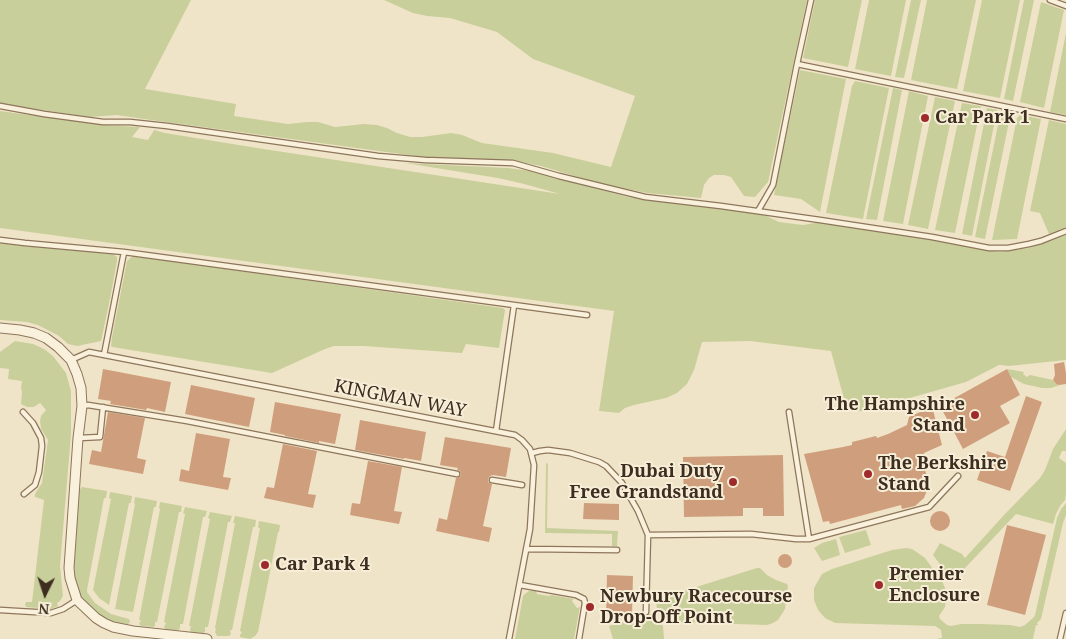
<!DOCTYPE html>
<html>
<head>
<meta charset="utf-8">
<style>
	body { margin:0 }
	#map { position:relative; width:1066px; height:639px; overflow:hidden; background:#f0e4c8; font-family:"Noto Serif",serif }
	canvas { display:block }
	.north { position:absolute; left:20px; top:569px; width:50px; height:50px; -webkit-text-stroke:4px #f7eed8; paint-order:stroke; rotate:184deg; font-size:14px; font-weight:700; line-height:20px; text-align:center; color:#3d2e20 }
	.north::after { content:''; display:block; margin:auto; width:18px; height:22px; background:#3d2e20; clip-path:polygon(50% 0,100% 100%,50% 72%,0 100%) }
</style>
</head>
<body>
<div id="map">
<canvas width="1066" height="639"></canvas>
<div class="north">N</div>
</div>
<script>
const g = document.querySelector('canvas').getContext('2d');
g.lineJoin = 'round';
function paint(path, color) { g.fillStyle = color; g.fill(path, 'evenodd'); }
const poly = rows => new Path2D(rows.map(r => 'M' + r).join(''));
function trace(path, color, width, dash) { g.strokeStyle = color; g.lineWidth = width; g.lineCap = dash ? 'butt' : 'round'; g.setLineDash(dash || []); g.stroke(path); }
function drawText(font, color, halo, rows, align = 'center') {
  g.font = font + ' "Noto Serif",serif'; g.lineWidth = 4; g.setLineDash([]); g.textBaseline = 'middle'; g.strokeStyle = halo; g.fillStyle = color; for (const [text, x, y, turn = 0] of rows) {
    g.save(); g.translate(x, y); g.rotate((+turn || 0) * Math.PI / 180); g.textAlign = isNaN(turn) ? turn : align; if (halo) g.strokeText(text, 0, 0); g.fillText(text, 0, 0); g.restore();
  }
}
const green = poly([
	[0,0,191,0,145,89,236,104,234,116,288,124,307,122,318,122,335,127,364,124,377,125,387,128,397,133,410,137,422,137,451,133,462,135,482,143,553,153,611,167,635,96,533,59,497,32,450,18,427,16,413,13,384,0,807,0,768,182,755,197,744,196,731,177,724,175,714,175,709,178,704,185,701,198,647,193,598,183,541,166,521,162,497,160,423,157,151,120,117,115,90,117,0,104],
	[815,0,862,0,848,67,803,58],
	[869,0,906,0,891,76,855,69],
	[911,0,921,0,904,78,895,77],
	[927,0,976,0,957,89,911,80],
	[982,0,1020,0,1000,98,963,91],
	[1024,0,1034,0,1013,101,1004,99],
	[1041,2,1064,10,1044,108,1020,102],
	[1066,33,1066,115,1050,112],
	[800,70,846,79,820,212,801,199,774,195],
	[855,81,889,88,863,219,826,213,852,86],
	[893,88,902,90,877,220,866,219],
	[909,91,928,96,903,224,883,221],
	[935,97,955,101,928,229,908,225],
	[962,103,981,106,955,233,935,230],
	[987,108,997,110,972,236,962,234],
	[1001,110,1011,112,985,239,975,237],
	[0,111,104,125,140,127,132,137,148,140,154,130,165,133,257,148,560,194,524,184,498,178,405,163,508,168,532,171,628,197,762,214,779,222,803,225,820,222,949,242,999,252,1029,248,1044,243,1066,234,1066,360,1009,366,999,365,966,382,864,411,860,411,850,408,844,399,831,351,750,341,702,342,694,370,687,384,677,393,666,398,634,405,625,408,619,413,599,411,614,311,0,228],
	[1020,115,1041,119,1017,239,992,240,1017,118],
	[1049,120,1066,124,1066,227,1049,234,1040,213,1030,211],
	[0,243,22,246,110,252,117,257,117,261,109,304,101,341,77,346,68,344,59,336,38,325,27,322,0,320],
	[133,256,503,308,505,310,499,348,466,344,462,353,364,346,334,346,325,349,272,373,112,347,111,346,112,337,127,261],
	[15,341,33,344,44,349,53,356,66,373,71,391,71,434,60,566,63,596,60,601,57,603,58,606,51,609,26,607,25,604,26,602,32,602,44,500,35,497,35,494,42,483,48,440,41,429,40,421,41,416,46,410,40,403,34,407,27,407,21,404,22,392,21,388,22,381,8,379,9,369,0,368,0,352],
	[1007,369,1024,372,1023,374,1027,377,1030,375,1053,380,1056,384,1060,385,1051,388,1042,388,1024,384,1011,377],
	[1066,429,1066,451,1062,451,1059,458,1066,463,1066,494,1065,500,1060,506,1056,514,1053,524,1016,514,966,567,962,571,945,578,942,581,945,588,946,598,945,607,939,616,940,619,947,625,951,626,961,624,980,624,1010,625,1020,627,1025,625,1034,617,1035,615,1057,518,1061,509,1066,503,1066,515,1063,523,1041,619,1037,623,1038,625,1036,625,1033,639,938,639,939,638,942,638,941,630,935,626,835,623,825,618,818,610,814,600,814,588,822,574,832,569,892,550,906,548,912,549,921,555,925,558,933,569,937,571,942,570,942,567,933,555,940,543,962,554,965,558,1004,515,1040,478,1045,470,1053,449],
	[546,463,548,464,547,528,618,531,617,546,612,546,612,534,545,533],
	[82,487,107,491,106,498,104,498,87,590,87,592,95,603,111,614,129,619,130,622,128,624,115,623,109,620,95,612,82,598,75,582,74,567,79,490],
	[110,492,132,496,131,503,129,503,109,605,99,598,93,590,111,499,109,498],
	[135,497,157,501,156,507,154,507,133,612,115,609,135,504,134,503],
	[160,502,182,506,181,512,179,512,157,622,155,622,155,626,153,627,141,626,139,624,141,620,139,620,160,509,159,508],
	[185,507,207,511,205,517,203,517,183,624,180,624,180,628,179,630,166,630,164,627,166,623,164,622,185,514,183,513],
	[210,512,232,516,230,522,228,522,208,627,205,627,205,632,203,634,191,633,190,629,191,626,189,626,210,519,208,518],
	[235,516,256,520,255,527,253,527,232,630,230,630,231,634,229,636,217,636,215,632,216,629,215,628,235,523,233,523],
	[259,521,280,525,279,532,278,532,258,632,255,636,250,639,240,637,240,635,242,632,240,631,260,528,258,528],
	[866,530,871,545,845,553,839,537],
	[836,539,840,555,822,561,814,548,822,543],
	[757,568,760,568,767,575,776,580,787,584,788,586,785,609,778,620,773,623,767,625,675,622,668,620,663,617,657,610,656,600,658,599],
	[529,591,536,591,537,594,548,596,552,595,574,599,572,601,577,608,580,607,574,639,515,639,523,596,526,593],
	[649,614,651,614,663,626,664,639,613,639,609,626]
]);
const building = poly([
	[1064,362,1066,373,1066,384,1059,385,1056,384,1053,380,1055,375,1054,364],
	[103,369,171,382,165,412,147,408,146,410,110,404,111,401,98,399],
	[1007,369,1020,395,1000,406,1010,423,963,449,940,406],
	[191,385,255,398,249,427,185,414],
	[1026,396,1042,402,1010,491,977,480,987,451,1005,457],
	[275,402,341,414,335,444,319,441,319,443,285,436,285,435,270,432],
	[929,408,930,411,933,410,942,445,924,453,929,468,925,470,928,479,928,488,924,498,915,506,902,509,901,505,830,524,829,521,823,522,804,454,843,447,852,445,852,442,876,436,877,438,888,434,907,425,909,417],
	[108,412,145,418,137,458,146,460,143,474,89,464,92,450,101,452],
	[360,420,426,432,421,461,404,458,404,459,355,450],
	[196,433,230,439,223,477,231,478,228,490,179,481,181,469,189,471],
	[445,437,511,448,506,477,493,475,490,476,488,479,488,482,492,484,483,526,492,528,489,542,436,531,439,518,447,520,456,478,460,477,461,474,460,471,457,470,458,468,440,465],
	[283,444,317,451,308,494,316,495,313,508,264,498,267,487,274,488],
	[783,455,784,516,763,516,763,508,743,508,743,516,684,517,683,457],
	[368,461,402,467,394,511,402,512,399,524,350,515,352,503,360,504],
	[584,503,619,504,619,520,583,519],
	'930 521a10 10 0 1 1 20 0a10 10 0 1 1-20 0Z',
	[1007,525,1046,535,1025,615,987,605],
	'778 561a7 7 0 1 1 14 0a7 7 0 1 1-14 0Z',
	[607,575,633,576,632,615,606,614]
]);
const lane = poly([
	[1050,0,1066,6],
	[797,64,811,0],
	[0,106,44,114,103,122,130,122,167,126,378,156,425,160,513,163,559,176,645,197,721,206,820,220,932,237,989,248,1008,248,1029,244,1041,241,1066,231],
	[758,211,773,185,797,64,1066,119],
	[0,240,25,243,124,252,514,305,496,431],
	[514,305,587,315],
	[104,355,124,252],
	[71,360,89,352,515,435,522,440,530,449,534,465,530,529,509,639],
	[82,406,88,405,187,421,457,474],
	[23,412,33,423,41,438,42,446,39,472,35,485,24,494],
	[789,412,809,539],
	[79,438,100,437,103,407],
	[532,453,540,451,548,450,570,453,599,462,606,466,622,483,638,511,648,535,646,612],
	[492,480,522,485],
	[648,535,751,534,796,539,809,539,929,507,958,476],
	[526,549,617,550],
	[520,585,576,595,584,599,585,603,579,639],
	[0,610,51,613,63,609,77,600],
	[1060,639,1066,613]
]);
const street = poly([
	[0,328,20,330,34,333,46,338,58,347,71,360,77,374,81,388,82,406,78,438,69,568,70,578,77,600,96,618,104,623,113,627,133,631,207,639]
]);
const markers = [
	[925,118,5,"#9e2a2b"],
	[975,415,5,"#9e2a2b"],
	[868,474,5,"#9e2a2b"],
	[733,482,5,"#9e2a2b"],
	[265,565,5,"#9e2a2b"],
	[879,585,5,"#9e2a2b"],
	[590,607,5,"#9e2a2b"]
];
const poiNames = [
	["Car Park 1",935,118],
	["The Hampshire",965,405,"right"],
	["Stand",965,426,"right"],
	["The Berkshire",878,464],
	["Stand",878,485],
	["Dubai Duty",723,472,"right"],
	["Free Grandstand",723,493,"right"],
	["Car Park 4",275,565],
	["Premier",889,575],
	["Enclosure",889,596],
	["Newbury Racecourse",600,597],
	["Drop-Off Point",600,618]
];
const streetNames = [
	["KINGMAN WAY",400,399,11]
];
paint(green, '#c9cf9b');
paint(building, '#cf9f7d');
trace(lane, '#8d765c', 7);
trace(street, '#8d765c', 11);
trace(lane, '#faf1dc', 4.5);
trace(street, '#faf1dc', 9);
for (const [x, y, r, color] of markers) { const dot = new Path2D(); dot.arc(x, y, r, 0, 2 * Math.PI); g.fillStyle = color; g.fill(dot); trace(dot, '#f7eed8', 2); }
drawText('bold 18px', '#3d2e20', '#f7eed8', poiNames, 'left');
drawText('18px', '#3d2e20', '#f7eed8', streetNames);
</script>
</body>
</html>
